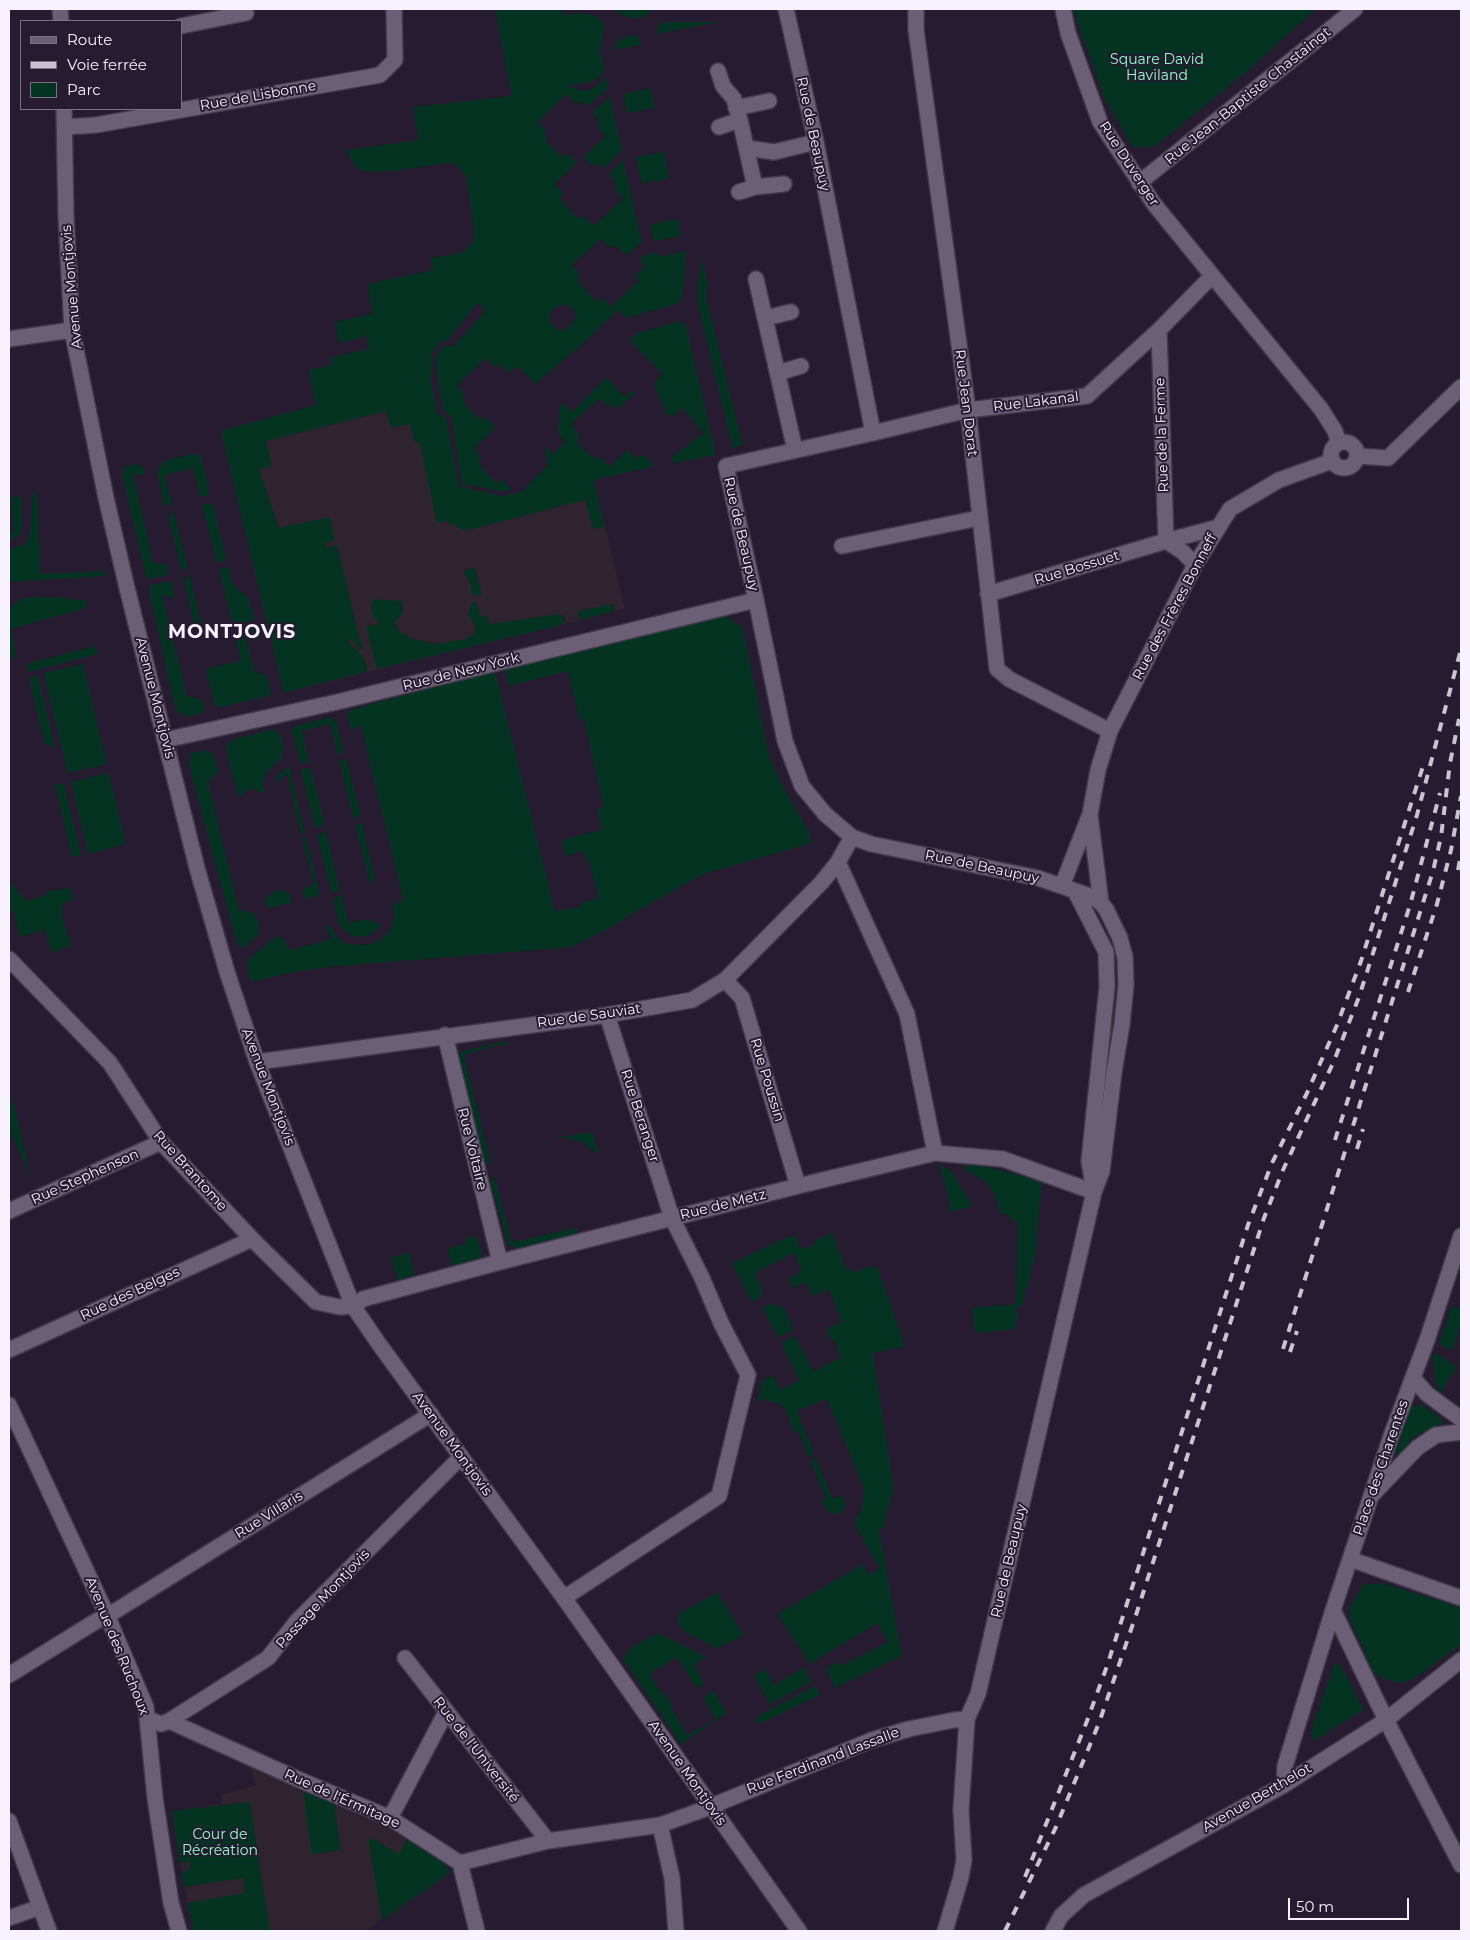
<!DOCTYPE html>
<html>
<head>
<meta charset="utf-8">
<style>
	body { margin:0 }
	#map { position:relative; width:1470px; height:1940px; overflow:hidden; background:#261b30; font-family:Montserrat,sans-serif }
	canvas { display:block }
	.frame { position:absolute; inset:0; border:10px solid #f7f2fe; pointer-events:none }
	.legend { position:absolute; left:20px; top:20px; width:162px; height:90px; box-sizing:border-box; background:#261b30; border:1px solid #7a7182; margin:0; padding:6px 9px; list-style:none; font-size:15px; color:#f7f2fe }
	.legend li { display:flex; align-items:center; gap:10px; height:25px }
	.legend b { width:25px; border:1px solid #7a7182 }
	.scale { position:absolute; left:1288px; top:1898px; width:121px; height:22px; box-sizing:border-box; border:2px solid #f7f2fe; border-top:0; padding-left:6px; font-size:15px; line-height:18px; white-space:nowrap; color:#f7f2fe; -webkit-text-stroke:4px #261b30; paint-order:stroke }
</style>
</head>
<body>
<div id="map">
<canvas width="1470" height="1940"></canvas>
<div class="frame"></div>
<ul class="legend">
<li><b style="height:6px;background:#6b5f77"></b>Route</li>
<li><b style="height:6px;background:#cac4d2"></b>Voie ferrée</li>
<li><b style="height:14px;background:#043421"></b>Parc</li>
</ul>
<div class="scale">50 m</div>
</div>
<script>
const g = document.querySelector('canvas').getContext('2d');
g.lineJoin = 'round';
function paint(path, color) { g.fillStyle = color; g.fill(path, 'evenodd'); }
const poly = rows => new Path2D(rows.map(r => 'M' + r).join(''));
function trace(path, color, width, dash) { g.strokeStyle = color; g.lineWidth = width; g.lineCap = dash ? 'butt' : 'round'; g.setLineDash(dash || []); g.stroke(path); }
function drawText(font, color, halo, rows, align = 'center') {
  g.font = font + ' Montserrat,sans-serif'; g.lineWidth = 4; g.setLineDash([]); g.textBaseline = 'middle'; g.strokeStyle = halo; g.fillStyle = color; for (const [text, x, y, turn = 0] of rows) {
    g.save(); g.translate(x, y); g.rotate((+turn || 0) * Math.PI / 180); g.textAlign = isNaN(turn) ? turn : align; if (halo) g.strokeText(text, 0, 0); g.fillText(text, 0, 0); g.restore();
  }
}
const education = poly([
	[430,374,452,485,502,496,594,480,625,609,284,693,221,431],
	[250,1767,382,1824,436,1857,452,1872,365,1931,194,1931,187,1903,172,1811,221,1804,222,1794,256,1785]
]);
const green = poly([
	[495,9,563,9,564,15,582,13,595,16,602,20,605,25,600,49,605,71,593,81,566,86,586,91,593,89,606,77,608,88,588,106,580,101,576,104,567,94,538,122,547,132,544,135,547,140,546,141,558,153,563,157,568,153,577,163,555,184,564,194,560,198,575,216,576,215,580,220,584,216,594,226,623,199,613,188,617,185,609,174,623,160,642,242,626,255,615,245,611,248,601,239,572,265,581,276,578,279,581,285,593,298,598,301,602,297,611,307,640,280,635,275,646,266,640,259,643,256,658,252,660,257,686,251,684,284,682,296,679,303,626,318,618,310,578,348,535,384,518,366,509,372,499,364,495,367,486,358,457,385,465,395,462,398,466,403,465,404,476,417,478,416,483,420,486,417,496,427,474,448,482,458,478,462,481,467,497,483,502,479,511,489,508,492,462,484,452,418,444,410,439,390,436,358,442,348,445,346,454,346,486,311,478,303,447,341,441,342,432,354,433,374,430,375,438,415,443,414,447,420,459,486,502,496,519,493,526,488,548,465,544,445,553,454,566,442,558,433,560,406,563,404,572,412,607,377,624,397,632,391,635,393,619,408,613,405,610,408,600,398,571,424,580,435,577,439,579,442,578,443,591,457,593,456,597,460,600,457,610,467,628,450,637,459,643,454,655,466,594,480,605,527,593,529,585,500,465,531,446,521,437,523,420,444,414,441,410,424,391,428,386,411,266,441,272,466,259,469,279,528,330,517,335,540,325,543,327,548,337,545,363,651,350,638,348,641,364,658,368,671,284,693,221,431,316,405,309,370,332,365,330,358,369,349,366,334,363,335,363,338,339,343,335,322,373,314,368,286,369,284,433,270,431,258,462,253,472,243,475,236,466,175,457,165,450,163,392,171,369,172,361,170,353,163,347,150,419,140,413,107,512,96],
	[566,305,572,307,575,312,576,317,571,326,561,331,555,328,549,320,551,312,557,306],
	[612,9,654,9,642,18,629,18],
	[1073,9,1316,9,1244,74,1154,147,1133,147,1105,99],
	[666,22,721,22,655,34,660,24],
	[630,36,638,36,642,45,615,50,616,43,621,38],
	[651,88,655,108,627,113,624,94],
	[610,97,622,151,604,168,597,163,593,167,584,157,606,136,597,126,600,122,593,112],
	[664,152,669,179,642,183,636,157],
	[678,219,681,236,654,241,650,225],
	[701,258,709,288,706,291,707,300,743,445,733,448,697,300],
	[682,321,686,325,716,455,673,463,671,458,704,433,683,408,673,416,667,414,654,384,663,374,630,341,638,333],
	[196,453,201,457,209,488,208,496,200,496,193,468,165,475,172,505,164,505,158,474,158,468,165,461],
	[137,464,143,467,145,473,145,475,133,474,153,562,167,565,169,574,151,579,146,576,122,473,123,469,126,466],
	[32,493,37,493,41,574,105,571,105,576,9,582,9,549,24,545,29,537,31,526],
	[11,497,22,497,22,527,19,536,9,540,9,533,14,533],
	[202,503,213,505,226,558,225,561,217,563],
	[174,512,188,569,185,570,181,568,169,519,171,513],
	[228,567,233,584,248,598,255,620,233,625,219,569],
	[475,567,482,595,472,595,471,583,463,572],
	[190,576,203,629,198,630,195,628,185,582,186,577],
	[167,582,172,583,175,598,162,595,187,696,201,699,205,712,191,716,185,716,176,710,149,591,151,585],
	[51,597,81,600,86,601,87,606,86,608,11,629,16,652,14,653,16,657,9,659,9,609,22,598],
	[374,599,402,601,403,609,401,616,394,623,398,629,402,633,413,639,436,644,466,639,474,633,475,625,468,615,472,602,477,603,481,617,488,616,490,624,560,614,565,617,565,621,562,625,377,669,366,627,380,623,373,615,371,607],
	[613,604,615,611,580,620,578,611],
	[723,614,743,628,769,756,785,790,809,832,812,843,704,874,628,916,621,922,572,947,328,967,299,971,251,982,247,965,249,959,273,939,282,936,290,950,332,939,324,926,330,926,339,939,347,944,368,945,382,939,391,929,395,915,392,904,404,901,361,725,351,731,347,715,350,710,495,671,555,911,581,907,581,903,599,898,588,858,586,859,584,851,565,856,562,840,604,829,602,828,597,809,604,807,584,719,580,720,568,671,509,686,505,667,569,654],
	[256,628,259,637,257,641,245,636,255,672,266,675,271,690,270,693,268,696,222,707,217,706,214,702,206,669,241,661,235,634],
	[96,646,98,654,29,672,26,664],
	[83,664,107,764,68,773,44,673],
	[38,676,55,747,45,744,29,678],
	[330,717,336,720,344,753,338,755,330,724,302,731,309,762,301,764,292,730,293,727],
	[274,729,280,734,284,750,281,759,266,773,263,783,265,794,250,788,239,798,227,754,227,744,235,739],
	[206,750,212,753,219,771,208,782,239,909,255,914,260,929,259,934,245,947,239,946,235,936,189,764,191,754],
	[346,759,361,815,354,819,339,760],
	[288,767,290,770,305,833,301,834,287,774,276,783,275,781,278,775],
	[311,768,325,825,315,828,301,770],
	[109,773,126,844,89,854,71,782],
	[64,783,81,855,72,857,55,784],
	[355,824,362,824,376,881,370,882],
	[326,831,340,890,332,893,317,836],
	[306,837,319,889,319,895,308,899,305,897,303,890,314,883,302,838],
	[9,881,27,901,46,895,47,891,70,888,74,900,62,903,63,910,61,912,71,945,53,953,44,930,20,937,14,912,9,910],
	[277,890,290,893,291,903,268,908,265,900],
	[342,895,348,923,370,918,372,923,379,922,380,927,370,935,362,937,352,936,342,928,339,923,333,901,338,896],
	[507,1041,509,1045,498,1045,464,1055,491,1163,486,1164,459,1056,460,1053,464,1051],
	[9,1093,16,1112,31,1176,9,1129],
	[592,1132,600,1155,582,1142,566,1138,555,1138],
	[939,1163,952,1172,973,1206,950,1212,949,1198],
	[966,1164,987,1167,1011,1173,1037,1180,1042,1184,1036,1244,1038,1244,1033,1265,1029,1265,1029,1267,1032,1268,1027,1290,1023,1289,1022,1291,1026,1293,1022,1306,1018,1306,1016,1312,1019,1313,1015,1329,975,1333,972,1308,1016,1304,1018,1221,1011,1221,1011,1215,1001,1214,994,1193,988,1184,972,1173,966,1172],
	[495,1178,512,1242,577,1228,579,1235,518,1249,508,1244,490,1180],
	[832,1233,847,1271,852,1269,854,1273,870,1266,878,1268,905,1346,873,1353,894,1489,884,1520,886,1527,879,1528,902,1656,835,1688,826,1668,839,1662,841,1666,888,1642,878,1623,810,1664,778,1614,863,1564,869,1575,880,1568,855,1525,856,1517,862,1510,864,1487,827,1399,797,1411,814,1453,808,1456,798,1430,794,1432,785,1408,778,1403,768,1401,768,1397,757,1403,763,1380,773,1375,781,1390,800,1380,781,1343,793,1337,796,1338,814,1372,841,1357,834,1339,831,1340,826,1329,842,1322,829,1289,813,1296,806,1282,793,1288,789,1278,802,1272,794,1253,755,1273,763,1291,758,1299,752,1302,732,1263,788,1237,789,1238,795,1235,801,1249,815,1245,814,1241],
	[477,1236,483,1259,452,1266,448,1248,466,1244,465,1239],
	[409,1252,415,1275,398,1280,391,1258],
	[772,1303,785,1309,792,1326,792,1330,790,1332,778,1337,763,1308],
	[1452,1307,1461,1308,1461,1324,1452,1351,1439,1344],
	[1438,1354,1457,1367,1440,1394,1435,1377,1433,1355],
	[1416,1405,1422,1405,1443,1420,1443,1425,1421,1433,1412,1439,1400,1455,1395,1454,1411,1408],
	[816,1458,833,1499,843,1495,846,1506,841,1514,829,1513,821,1501,826,1498,810,1460],
	[1381,1583,1461,1607,1461,1644,1414,1679,1399,1683,1386,1679,1374,1673,1349,1616,1351,1605,1364,1584],
	[718,1593,744,1635,717,1648,685,1632,677,1621,680,1613],
	[658,1633,706,1657,694,1665,704,1684,697,1688,677,1657,650,1674,663,1695,665,1694,673,1706,671,1708,688,1735,716,1719,703,1698,714,1691,727,1713,681,1744,622,1657,629,1653,628,1650],
	[1340,1664,1364,1710,1313,1741,1311,1732,1331,1675,1334,1665],
	[804,1667,811,1682,770,1704,754,1676,765,1669,775,1685],
	[815,1686,820,1695,759,1724,756,1717],
	[303,1790,334,1803,341,1850,312,1854],
	[250,1802,270,1931,194,1931,187,1903,245,1893,243,1878,184,1887,181,1872,191,1869,189,1861,180,1863,172,1811],
	[368,1839,374,1839,399,1854,407,1840,436,1857,452,1872,382,1920]
]);
const street = poly([
	[786,9,816,142,873,433,726,466,756,600,785,741,802,786,825,814,852,837,871,844,1038,878,1090,896,1101,903,1106,909,1120,938,1125,957,1126,985,1122,1024,1114,1072,1102,1171,1094,1192,978,1694,967,1719,961,1810,964,1860,961,1877,945,1931],
	[916,9,916,30,968,410,997,669,1009,679,1110,731],
	[1063,9,1068,33,1100,122,1154,204,1321,409,1335,431,1339,443],
	[181,26,246,13],
	[718,71,723,86,734,99,740,120,755,187,784,184],
	[736,108,769,101],
	[65,127,96,125,380,75,395,60,394,9],
	[719,127,740,120],
	[747,148,774,152,816,142],
	[1139,183,1355,9],
	[739,192,755,187],
	[756,279,795,450],
	[765,318,791,312],
	[1159,330,1166,541],
	[9,339,72,330],
	[778,373,801,366],
	[873,433,968,410,1087,396,1159,330,1212,276],
	'1331 455a13 13 0 1 1 26 0a13 13 0 1 1-26 0Z',
	[1357,456,1388,458,1461,387],
	[1166,541,1183,552,1195,565],
	[842,546,979,518],
	[988,594,1166,541,1219,527],
	[165,740,337,702,756,600],
	[1090,815,1101,903],
	[838,862,907,1014,935,1153],
	[1062,886,1090,814,1098,770,1110,731,1195,565,1230,509,1279,480,1332,461],
	[1076,893,1106,952,1107,987,1089,1161,1094,1192],
	[9,959,110,1063,161,1142,252,1239,316,1302,340,1307,353,1306,363,1299,500,1262,798,1186,935,1153,1003,1159,1094,1192],
	[725,980,742,998,798,1186],
	[445,1035,500,1262],
	[257,1062,607,1015,692,1000,725,980,822,882,838,862,852,837],
	[9,1211,161,1142],
	[9,1350,252,1239],
	[1413,1378,1427,1394,1461,1419],
	[9,1405,107,1615,146,1707,155,1798,171,1903,179,1931],
	[1373,1494,1417,1448,1436,1435,1461,1432],
	[1350,1559,1461,1598],
	[564,1598,719,1496,748,1375,721,1323,702,1278,672,1218,607,1015],
	[1333,1610,1386,1720,1461,1865],
	[405,1658,548,1841],
	[9,1675,93,1623,117,1610,431,1414],
	[148,1719,161,1724,169,1721,300,1780,390,1818,460,1863,548,1841,660,1825,702,1810,872,1740,909,1729,954,1720,967,1719],
	[169,1721,268,1658,297,1621,461,1457],
	[1284,1785,1285,1766,1333,1610,1391,1436,1427,1340,1461,1236],
	[390,1818,446,1712],
	[9,1821,49,1931],
	[660,1825,672,1878,676,1931],
	[460,1863,477,1931],
	[9,1918,40,1907],
	[1053,1931,1061,1916,1084,1895,1284,1785,1386,1720,1461,1660]
]);
const secondary = poly([
	[60,9,61,21],
	[64,109,66,216,72,330,106,498,127,588,197,868,227,972,257,1062,353,1306,379,1344,564,1598,799,1931]
]);
const rail = poly([
	[1458,870,1461,854],
	[1408,992,1437,904,1451,850,1461,796],
	[1335,1140,1410,905,1440,793],
	[1357,1149,1363,1129],
	[1283,1349,1433,871,1441,837,1450,763,1459,719],
	[1290,1352,1297,1331],
	[1025,1877,1087,1721,1107,1666,1248,1225,1272,1163,1307,1093,1337,1025,1361,961,1424,763],
	[1005,1931,1056,1827,1099,1723,1136,1615,1264,1218,1283,1170,1334,1061,1359,997,1417,815,1461,649]
]);
const parkNames = [
	["Square David",1157,60],
	["Haviland",1157,76],
	["Cour de",220,1835],
	["Récréation",220,1851]
];
const streetNames = [
	["Rue de Lisbonne",258,96,-10],
	["Rue Jean-Baptiste Chastaingt",1248,96,-39],
	["Rue de Beaupuy",813,134,78],
	["Rue Duverger",1129,164,57],
	["Avenue Montjovis",72,287,-95],
	["Rue Lakanal",1036,402,-7],
	["Rue Jean Dorat",966,403,83],
	["Rue de la Ferme",1162,435,-92],
	["Rue de Beaupuy",741,534,77],
	["Rue Bossuet",1077,568,-17],
	["Rue des Frères Bonneff",1175,607,-62],
	["Rue de New York",461,672,-14],
	["Avenue Montjovis",155,698,76],
	["Rue de Beaupuy",982,867,12],
	["Rue de Sauviat",589,1016,-8],
	["Rue Poussin",767,1080,73],
	["Avenue Montjovis",268,1087,69],
	["Rue Beranger",640,1116,72],
	["Rue Voltaire",472,1149,76],
	["Rue Brantome",190,1171,48],
	["Rue Stephenson",85,1177,-24],
	["Rue de Metz",723,1205,-14],
	["Rue des Belges",130,1294,-25],
	["Avenue Montjovis",452,1444,54],
	["Place des Charentes",1381,1468,-71],
	["Rue Villaris",269,1515,-32],
	["Rue de Beaupuy",1009,1561,-77],
	["Passage Montjovis",323,1599,-47],
	["Avenue des Ruchoux",117,1646,68],
	["Rue de l'Université",476,1750,52],
	["Rue Ferdinand Lassalle",823,1761,-21],
	["Avenue Montjovis",687,1773,55],
	["Avenue Berthelot",1257,1798,-30],
	["Rue de l'Érmitage",342,1799,24]
];
const districtNames = [
	["MONTJOVIS",232,632]
];
paint(education, '#2f2330');
paint(green, '#043421');
trace(street, '#42394a', 18);
trace(secondary, '#42394a', 18);
trace(street, '#6b5f77', 15);
trace(secondary, '#6b5f77', 15);
trace(rail, '#cac4d2', 4, [9, 9]);
drawText('14px', '#8fffc9', '#261b30', parkNames);
drawText('14px', '#f7f2fe', '#261b30', streetNames);
g.letterSpacing = '1px';
drawText('bold 19px', '#f7f2fe', '#261b30', districtNames);
g.letterSpacing = '0px';
</script>
</body>
</html>
